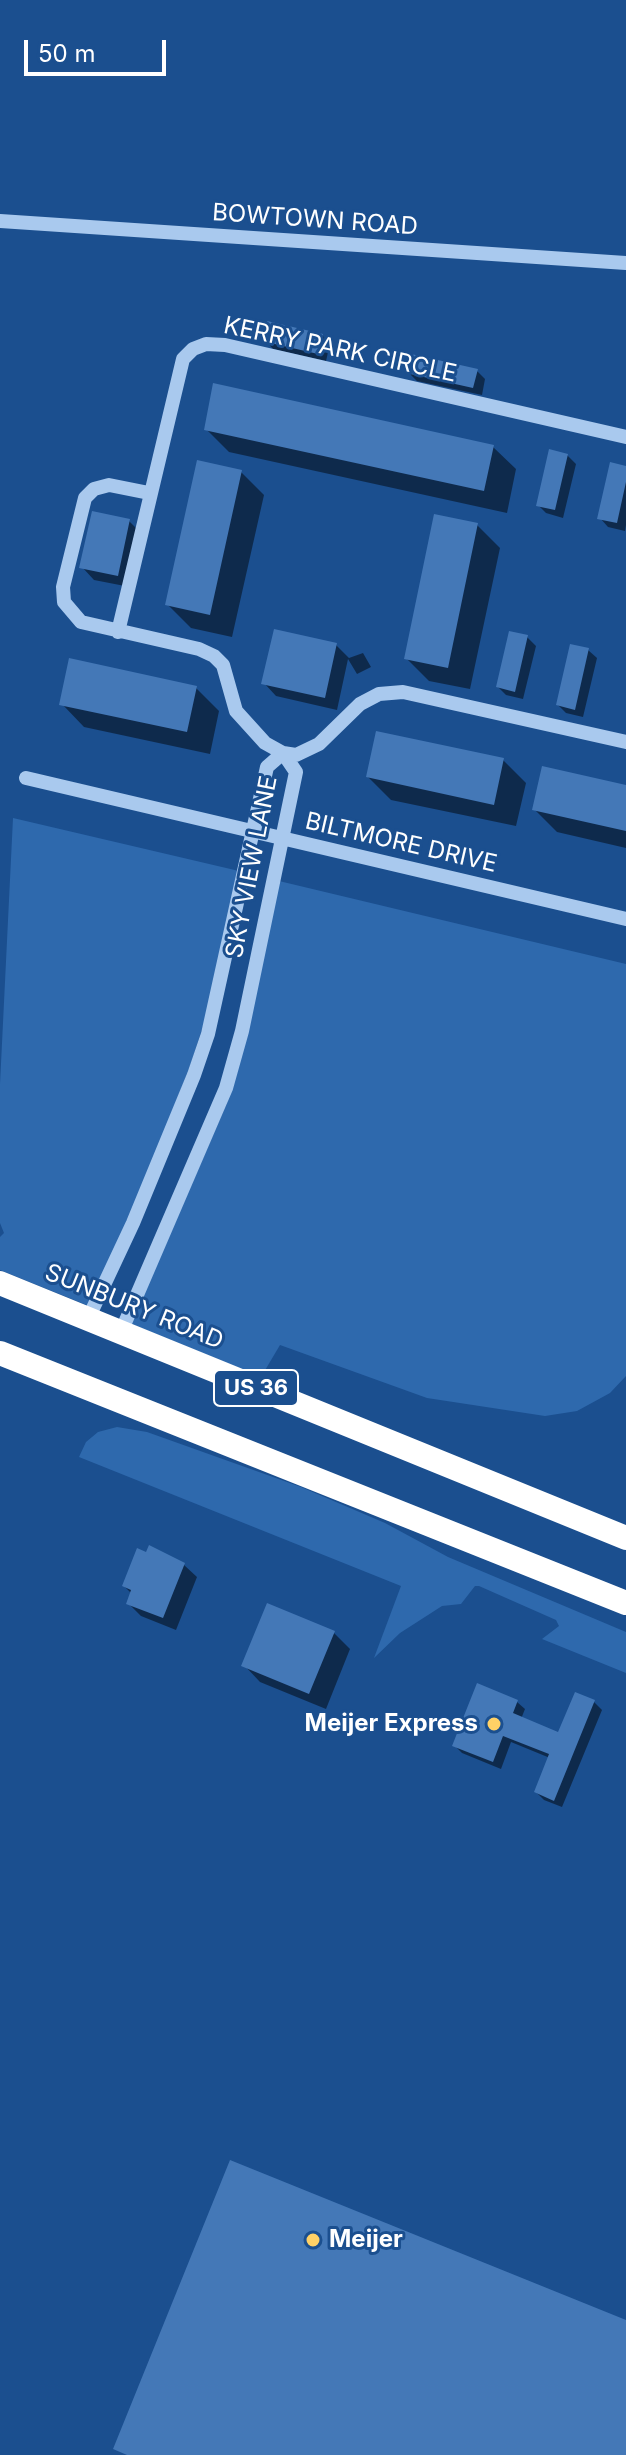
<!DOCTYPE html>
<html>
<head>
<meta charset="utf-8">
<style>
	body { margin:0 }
	#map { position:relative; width:626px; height:2455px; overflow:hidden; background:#1b4f8f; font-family:Inter,sans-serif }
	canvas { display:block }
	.scale { position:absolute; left:24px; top:40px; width:142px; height:36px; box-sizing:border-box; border:4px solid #fff; border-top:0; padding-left:10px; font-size:24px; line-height:28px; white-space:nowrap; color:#fff; -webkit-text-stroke:6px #1b4f8f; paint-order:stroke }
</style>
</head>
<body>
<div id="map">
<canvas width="626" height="2455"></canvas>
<div class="scale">50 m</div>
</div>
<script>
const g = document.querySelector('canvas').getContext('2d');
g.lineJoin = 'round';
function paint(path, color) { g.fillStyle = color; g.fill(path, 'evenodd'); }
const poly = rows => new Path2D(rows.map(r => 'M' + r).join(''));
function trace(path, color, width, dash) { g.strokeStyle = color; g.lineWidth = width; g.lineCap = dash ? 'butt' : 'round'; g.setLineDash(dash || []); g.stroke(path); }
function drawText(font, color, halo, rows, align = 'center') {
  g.font = font + ' Inter,sans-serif'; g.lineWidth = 6; g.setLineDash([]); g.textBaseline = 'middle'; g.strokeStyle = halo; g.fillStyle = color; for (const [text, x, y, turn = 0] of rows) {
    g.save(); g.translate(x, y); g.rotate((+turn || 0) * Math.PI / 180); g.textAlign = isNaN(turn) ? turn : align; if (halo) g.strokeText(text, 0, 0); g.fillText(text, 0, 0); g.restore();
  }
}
const green = poly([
	[13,818,239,871,204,1023,189,1069,130,1217,89,1306,0,1270,0,1237,4,1233,0,1223,0,1084],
	[279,881,626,964,626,1376,610,1393,577,1411,545,1416,427,1398,280,1345,261,1377,131,1324,227,1103],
	[117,1427,147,1432,301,1487,385,1523,448,1557,626,1632,626,1673,542,1639,559,1626,556,1620,479,1586,475,1586,461,1604,442,1606,400,1633,374,1658,401,1586,79,1457,86,1442,98,1432]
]);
const shadow = poly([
	[322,335,330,344,326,361,273,349,265,340],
	[477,371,485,379,482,395,417,381,408,372],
	[206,429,493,447,516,469,507,513,229,452],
	[567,455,576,464,563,518,546,513,538,505],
	[626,468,626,525,625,531,608,527,600,518],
	[241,472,264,495,232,637,191,628,168,605],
	[129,521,142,534,130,587,94,580,82,567],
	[477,525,500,548,470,689,429,681,406,658],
	[527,637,536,646,523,699,506,695,498,687],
	[336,645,349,658,363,653,371,667,357,674,348,659,337,710,276,696,264,683],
	[588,650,597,658,583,717,566,713,558,705],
	[196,688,219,711,210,754,84,727,62,704],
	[503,760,526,783,516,826,391,800,368,777],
	[626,787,626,848,557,832,534,809],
	[147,1554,184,1565,197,1577,176,1630,141,1616,128,1603,132,1594,124,1586],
	[334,1633,350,1649,326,1709,260,1682,244,1665],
	[517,1702,525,1709,521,1719,559,1735,594,1702,602,1710,562,1807,544,1800,536,1792,550,1758,511,1742,501,1769,462,1753,454,1745]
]);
const building = poly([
	[267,321,323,334,318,354,262,341],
	[411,354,478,369,473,388,406,373],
	[213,383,494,445,484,491,204,430],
	[549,449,568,454,555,510,536,506],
	[197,460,242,470,210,615,165,605],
	[610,462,626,466,626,482,617,523,597,519],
	[92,511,130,519,118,576,79,568],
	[434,514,478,523,448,668,404,659],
	[274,629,337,643,325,698,261,684],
	[509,631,528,635,515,692,496,687],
	[570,644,589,648,575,710,556,705],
	[69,658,197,686,187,732,59,705],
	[376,731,504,758,494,805,366,777],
	[542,766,626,785,626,831,532,810],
	[149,1545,185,1563,163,1618,126,1604,131,1590,122,1586,137,1548,146,1552],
	[267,1603,335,1631,309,1694,241,1666],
	[477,1683,518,1700,513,1713,558,1732,575,1692,595,1700,554,1801,534,1792,549,1754,503,1736,493,1762,452,1746],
	[230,2160,626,2320,626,2455,127,2455,113,2449]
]);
const minor = poly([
	[0,221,626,263],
	[149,493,109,485,94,489,85,498,63,587,64,602,81,622,199,649,214,656,223,665,236,711,265,743,283,753,296,755,319,744,360,704,379,694,403,692,626,742],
	[118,632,183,359,193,349,206,344,225,345,626,437],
	[26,778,626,919],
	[88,1319,133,1223,194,1075,208,1034,267,767,283,753],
	[121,1332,226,1088,242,1031,296,772,283,753]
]);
const highway = poly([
	[0,1283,626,1538],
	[0,1353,626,1603]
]);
const markers = [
	[494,1724,8,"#ffd166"],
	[313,2240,8,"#ffd166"]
];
const shields = [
	[256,1388,84]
];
const shieldNames = [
	["US 36",256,1388]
];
const streetNames = [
	["BOWTOWN ROAD",315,220,4],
	["KERRY PARK CIRCLE",340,350,12],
	["BILTMORE DRIVE",401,843,13],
	["SKY VIEW LANE",252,867,-79],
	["SUNBURY ROAD",134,1307,22]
];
const poiNames = [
	["Meijer Express",478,1724],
	["Meijer",329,2240,"left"]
];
paint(green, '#2e69ad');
paint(shadow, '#0007');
paint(building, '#4478b7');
trace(minor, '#a9c9ee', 14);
trace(highway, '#fff', 24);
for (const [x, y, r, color] of markers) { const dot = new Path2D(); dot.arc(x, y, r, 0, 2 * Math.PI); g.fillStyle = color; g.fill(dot); trace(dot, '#1b4f8f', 3); }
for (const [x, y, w] of shields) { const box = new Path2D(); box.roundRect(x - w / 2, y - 18, w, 36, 6); g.fillStyle = '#1b4f8f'; g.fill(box); trace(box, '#fff', 2); }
drawText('bold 22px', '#fff', null, shieldNames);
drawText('24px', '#fff', '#1b4f8f', streetNames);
drawText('bold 24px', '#fff', '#1b4f8f', poiNames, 'right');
</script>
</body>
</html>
